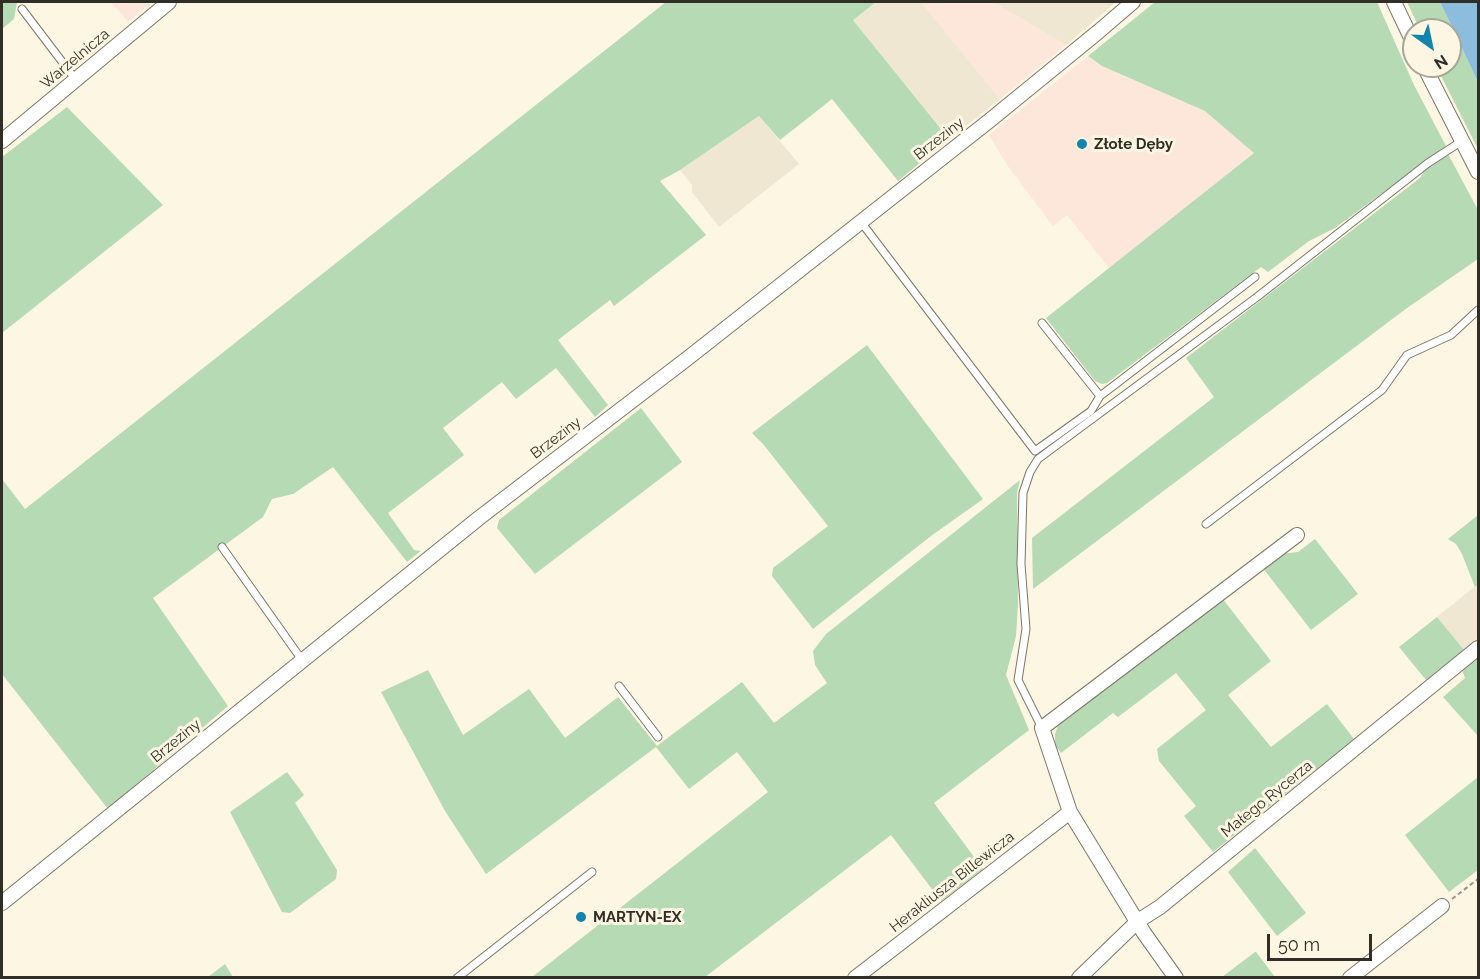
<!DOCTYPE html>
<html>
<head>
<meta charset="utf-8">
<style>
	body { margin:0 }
	#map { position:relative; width:1480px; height:979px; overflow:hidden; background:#fcf6e2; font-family:Raleway,sans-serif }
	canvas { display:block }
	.frame { position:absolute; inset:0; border:3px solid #302e26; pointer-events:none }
	.north { position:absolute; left:1402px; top:18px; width:60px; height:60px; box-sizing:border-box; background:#fcf6e2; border:2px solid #aaa697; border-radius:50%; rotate:147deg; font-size:16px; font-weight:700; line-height:24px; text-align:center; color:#302e26 }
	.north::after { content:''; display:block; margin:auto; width:21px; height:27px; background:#1185ab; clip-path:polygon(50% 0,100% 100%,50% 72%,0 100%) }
	.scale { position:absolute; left:1267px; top:934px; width:105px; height:27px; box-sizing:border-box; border:3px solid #302e26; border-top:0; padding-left:8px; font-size:18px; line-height:21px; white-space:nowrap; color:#302e26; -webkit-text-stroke:4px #fcf6e2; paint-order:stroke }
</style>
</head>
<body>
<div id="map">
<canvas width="1480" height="979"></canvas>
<div class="frame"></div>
<div class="north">N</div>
<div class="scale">50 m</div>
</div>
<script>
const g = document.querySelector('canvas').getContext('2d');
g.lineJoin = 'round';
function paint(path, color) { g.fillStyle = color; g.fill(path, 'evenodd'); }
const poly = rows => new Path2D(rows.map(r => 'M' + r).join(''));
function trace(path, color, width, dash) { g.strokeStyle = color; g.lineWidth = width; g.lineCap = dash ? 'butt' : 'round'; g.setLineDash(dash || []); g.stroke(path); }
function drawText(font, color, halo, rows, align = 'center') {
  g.font = font + ' Raleway,sans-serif'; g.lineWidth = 6; g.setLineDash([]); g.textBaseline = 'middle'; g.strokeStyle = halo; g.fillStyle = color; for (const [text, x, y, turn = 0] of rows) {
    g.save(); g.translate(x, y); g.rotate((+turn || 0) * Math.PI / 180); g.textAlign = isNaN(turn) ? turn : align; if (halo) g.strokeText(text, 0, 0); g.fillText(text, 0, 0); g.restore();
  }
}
const commercial = poly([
	[111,2,152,2,128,22],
	[921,2,993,2,1066,45,1000,99],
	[1088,56,1102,66,1205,111,1255,152,1110,269,1067,215,1053,226,1007,165,989,135]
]);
const industrial = poly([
	[876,2,921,2,1000,99,949,139,853,20],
	[993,2,1116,2,1066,45],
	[759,116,799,164,719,227,692,192,692,185,680,170],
	[1478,584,1478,638,1464,650,1437,617]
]);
const green = poly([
	[2,2,17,2,14,19,2,29],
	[666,2,876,2,853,20,949,139,898,181,832,99,780,140,759,116,680,170,660,181,706,235,614,306,610,300,558,340,608,405,595,417,556,368,516,399,502,382,443,428,464,455,388,513,414,550,421,551,407,562,333,467,293,494,272,499,263,517,153,598,228,706,108,809,2,674,2,479,25,509],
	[1155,2,1377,2,1414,85,1446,146,1335,228,1309,241,1268,272,1261,267,1107,383,1102,384,1095,381,1046,318,1254,153,1205,111,1102,66,1088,56],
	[1407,2,1440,2,1478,82,1478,149,1436,66,1450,66,1450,30,1420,30],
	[67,107,163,205,2,333,2,157],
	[1447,152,1478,210,1478,259,1407,308,1033,589,1032,538,1214,397,1186,358,1420,178,1426,168],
	[867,345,983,499,931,536,813,629,772,576,773,568,828,526,763,444,752,433],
	[641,408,682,462,535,574,497,528,499,520],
	[1020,480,1017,493,1018,604,1016,636,1006,675,1029,730,934,803,983,869,941,901,891,835,705,977,532,977,768,792,737,752,689,789,656,747,486,874,445,811,381,692,428,670,463,735,529,689,565,738,618,697,657,746,742,682,774,723,827,683,815,665,813,651,826,634],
	[1478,515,1478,584,1475,587,1462,554,1456,544,1448,539],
	[1315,539,1358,594,1311,630,1262,567,1280,554,1298,552],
	[1222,598,1271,661,1228,695,1271,747,1327,704,1354,739,1213,852,1184,816,1196,806,1159,761,1157,749,1206,710,1176,673,1118,717,1113,713,1061,753,1055,745,1055,734,1059,722],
	[1437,617,1464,650,1426,680,1399,647],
	[1478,657,1478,736,1443,697,1465,678,1462,670],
	[287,772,304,795,295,803,337,870,336,879,290,913,282,912,230,812],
	[1478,777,1478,870,1449,892,1405,835],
	[1255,848,1306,913,1277,936,1228,872],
	[1256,952,1275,977,1222,977,1255,952],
	[225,964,233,977,208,977]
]);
const water = poly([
	[1440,2,1478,2,1478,82]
]);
const path = poly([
	[1452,899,1478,879]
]);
const lane = poly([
	[22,9,76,80],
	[861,222,1035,451,1091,411,1100,396,1112,387,1255,277],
	[1042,323,1100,396],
	[1206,524,1382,390,1407,355,1451,335,1478,310],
	[222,547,302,660],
	[619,686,658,737],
	[1042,728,1018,680,1026,629,1021,564,1023,493,1030,472,1038,459,1257,297,1428,163,1462,141],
	[457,978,592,872]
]);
const street = poly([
	[1394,2,1414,44],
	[1424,66,1478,172],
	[2,141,169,2],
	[2,903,479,518,688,358,989,121,1098,32,1133,2],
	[855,978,1070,812],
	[1079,978,1138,921,1160,907,1478,648],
	[1176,978,1144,933,1070,812,1042,728,1297,535],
	[1350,978,1442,906]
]);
const markers = [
	[1082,144,6,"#1185ab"],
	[581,917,6,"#1185ab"]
];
const streetNames = [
	["Warzelnicza",75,59,-40],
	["Brzeziny",939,139,-38],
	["Brzeziny",556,438,-37],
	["Brzeziny",176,741,-39],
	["Małego Rycerza",1267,799,-39],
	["Herakliusza Billewicza",952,882,-38]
];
const poiNames = [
	["Złote Dęby",1094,144],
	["MARTYN-EX",593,917]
];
paint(commercial, '#fde7da');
paint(industrial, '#f0e7d2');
paint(green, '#b6dab4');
paint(water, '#8cbddd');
trace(lane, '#7d7766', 9);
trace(street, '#7d7766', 16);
trace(path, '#9a9687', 2, [4.5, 3]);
trace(lane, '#fff', 7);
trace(street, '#fff', 14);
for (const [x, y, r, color] of markers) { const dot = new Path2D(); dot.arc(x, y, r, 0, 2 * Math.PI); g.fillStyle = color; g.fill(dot); trace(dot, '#fcf6e2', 2); }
drawText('15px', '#302e26', '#fcf6e2', streetNames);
drawText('bold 15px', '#302e26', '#fcf6e2', poiNames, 'left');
</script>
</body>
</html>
